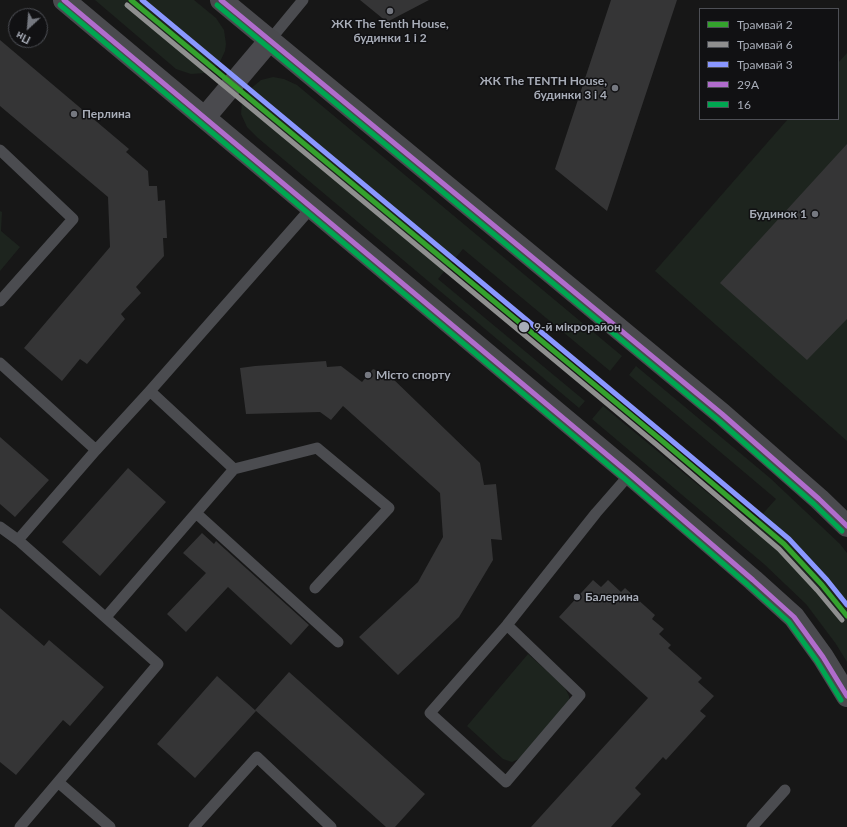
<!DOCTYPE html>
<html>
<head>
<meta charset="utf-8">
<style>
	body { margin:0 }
	#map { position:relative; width:847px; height:827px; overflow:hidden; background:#171717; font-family:Lato,sans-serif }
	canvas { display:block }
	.legend { position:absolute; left:699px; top:8px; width:140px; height:112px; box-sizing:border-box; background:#111113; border:1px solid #4d4f55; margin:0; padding:5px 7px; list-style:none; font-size:12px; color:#a8adb8 }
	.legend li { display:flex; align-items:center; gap:8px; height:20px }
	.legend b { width:20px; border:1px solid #4d4f55 }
	.north { position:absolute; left:8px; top:8px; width:40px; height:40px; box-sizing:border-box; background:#111113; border:1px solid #4d4f55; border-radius:50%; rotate:206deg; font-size:11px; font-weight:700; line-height:16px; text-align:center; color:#a8adb8 }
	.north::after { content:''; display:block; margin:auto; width:14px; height:18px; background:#757880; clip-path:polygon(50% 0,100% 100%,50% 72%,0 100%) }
</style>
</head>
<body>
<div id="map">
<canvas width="847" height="827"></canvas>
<ul class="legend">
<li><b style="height:5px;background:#34a22d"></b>Трамвай 2</li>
<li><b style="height:5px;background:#8f8f8f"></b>Трамвай 6</li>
<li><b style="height:5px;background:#8a97ff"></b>Трамвай 3</li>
<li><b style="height:5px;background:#b06ccc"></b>29А</li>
<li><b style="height:5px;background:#00a651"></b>16</li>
</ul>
<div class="north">Пн</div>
</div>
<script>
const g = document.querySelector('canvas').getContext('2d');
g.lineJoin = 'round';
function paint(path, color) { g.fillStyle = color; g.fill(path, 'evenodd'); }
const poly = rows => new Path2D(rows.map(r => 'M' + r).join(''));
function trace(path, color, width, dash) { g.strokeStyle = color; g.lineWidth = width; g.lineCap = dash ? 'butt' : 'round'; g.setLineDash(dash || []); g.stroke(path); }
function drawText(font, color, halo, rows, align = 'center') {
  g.font = font + ' Lato,sans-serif'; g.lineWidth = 3; g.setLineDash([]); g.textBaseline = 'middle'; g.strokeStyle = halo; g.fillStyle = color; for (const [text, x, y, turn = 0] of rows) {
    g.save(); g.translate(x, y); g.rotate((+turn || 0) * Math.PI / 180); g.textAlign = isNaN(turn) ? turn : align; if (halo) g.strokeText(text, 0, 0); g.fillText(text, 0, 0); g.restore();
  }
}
const green = poly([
	[95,0,194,0,216,18,224,30,226,44,225,51,219,64,205,73,191,74,176,69],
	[847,53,847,441,655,271,788,119,838,119,838,63],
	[273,77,284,79,297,85,622,356,610,371,463,249,438,279,585,401,579,408,258,138,247,127,241,114,242,101,249,90,261,80],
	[0,211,2,212,1,231,20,247,0,271],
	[636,366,770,478,840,544,847,553,847,662,836,644,806,604,764,564,592,419,603,406,750,528,776,499,629,375],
	[528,654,564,686,569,696,569,704,521,758,512,762,503,759,467,726]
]);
const building = poly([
	[360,0,429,0,387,22],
	[611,0,677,0,607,211,555,169],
	[0,40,129,149,126,152,148,171,149,186,157,186,158,201,165,200,167,238,163,238,164,256,136,287,141,293,121,314,125,319,87,364,80,359,62,381,24,348,110,247,108,197,0,106],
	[847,144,847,319,807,360,720,283],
	[326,361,327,367,341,366,362,382,373,369,389,375,480,463,484,485,496,484,502,540,491,539,493,560,459,617,398,675,359,637,418,582,443,537,440,493,343,406,331,420,320,412,246,414,240,368,255,366],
	[0,437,49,480,15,517,0,504],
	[128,468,166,502,100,576,62,542],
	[202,533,214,544,216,541,309,625,291,645,228,587,186,632,167,614,206,573,183,553],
	[593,580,601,587,608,580,621,592,625,588,655,615,652,619,664,629,659,634,671,645,668,648,702,678,698,682,714,696,700,711,706,716,666,760,663,757,635,788,641,794,611,827,531,827,648,698,559,617],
	[0,608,44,646,49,640,104,687,70,726,63,720,16,775,0,762],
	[289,672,425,794,395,827,386,827,255,710],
	[217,676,256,711,195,778,157,744]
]);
const service = poly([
	[270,40,303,0],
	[0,150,73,219,0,301],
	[0,363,96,450,150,391,312,207],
	[150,391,234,469,317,448,389,508,315,588],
	[196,513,234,469],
	[0,527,18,540,158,664,20,827],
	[18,540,96,450],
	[106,617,196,513,338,642],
	[507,625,580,695,506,782,430,713,507,625,596,513,630,474],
	[58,782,110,827],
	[194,827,257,757,331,827],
	[752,827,785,790]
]);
const secondary = poly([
	[64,0,630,474,753,580,794,617,823,657,847,696],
	[221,0,722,414,819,499,847,526],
	[205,117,270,40]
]);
const bus1 = poly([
	[64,0,630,474,753,580,794,617,823,657,847,696],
	[221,0,722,414,819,499,847,526]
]);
const bus2 = poly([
	[60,5,625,479,748,585,789,622,817,661,841,700],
	[217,5,717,419,814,504,842,531]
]);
const tram1 = poly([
	[131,0,661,440,784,544,822,585,847,616]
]);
const tram2 = poly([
	[127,5,657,445,779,549,817,590,842,620]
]);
const tram3 = poly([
	[142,0,665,435,789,539,827,580,847,605]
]);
const markers = [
	[390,11,4,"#757880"],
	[615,88,4,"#757880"],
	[74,114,4,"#757880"],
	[815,214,4,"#757880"],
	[524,327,6,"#a8adb8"],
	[368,375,4,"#757880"],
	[577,597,4,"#757880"]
];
const poiNames = [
	["ЖК Тhe Tenth House,",390,24,"center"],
	["будинки 1 і 2",390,38,"center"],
	["ЖК Тhe TENTH House,",607,81,"right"],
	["будинки 3 і 4",607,95,"right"],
	["Перлина",82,114],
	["Будинок 1",807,214,"right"],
	["Місто спорту",376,375],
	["Балерина",585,597]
];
const stopNames = [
	["9-й мікрорайон",534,327]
];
paint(green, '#1d241e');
paint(building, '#353536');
trace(service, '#4b4c50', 11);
trace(secondary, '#4a4a4e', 22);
trace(bus1, '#b06ccc', 5);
trace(bus2, '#00a651', 5);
trace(tram1, '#34a22d', 5);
trace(tram2, '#8f8f8f', 5);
trace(tram3, '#8a97ff', 5);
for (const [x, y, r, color] of markers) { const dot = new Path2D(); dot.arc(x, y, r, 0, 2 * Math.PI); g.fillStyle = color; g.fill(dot); trace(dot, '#111113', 1.5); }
drawText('bold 12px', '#a8adb8', '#111113', poiNames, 'left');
drawText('bold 12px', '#a8adb8', '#111113', stopNames, 'left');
</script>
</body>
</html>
